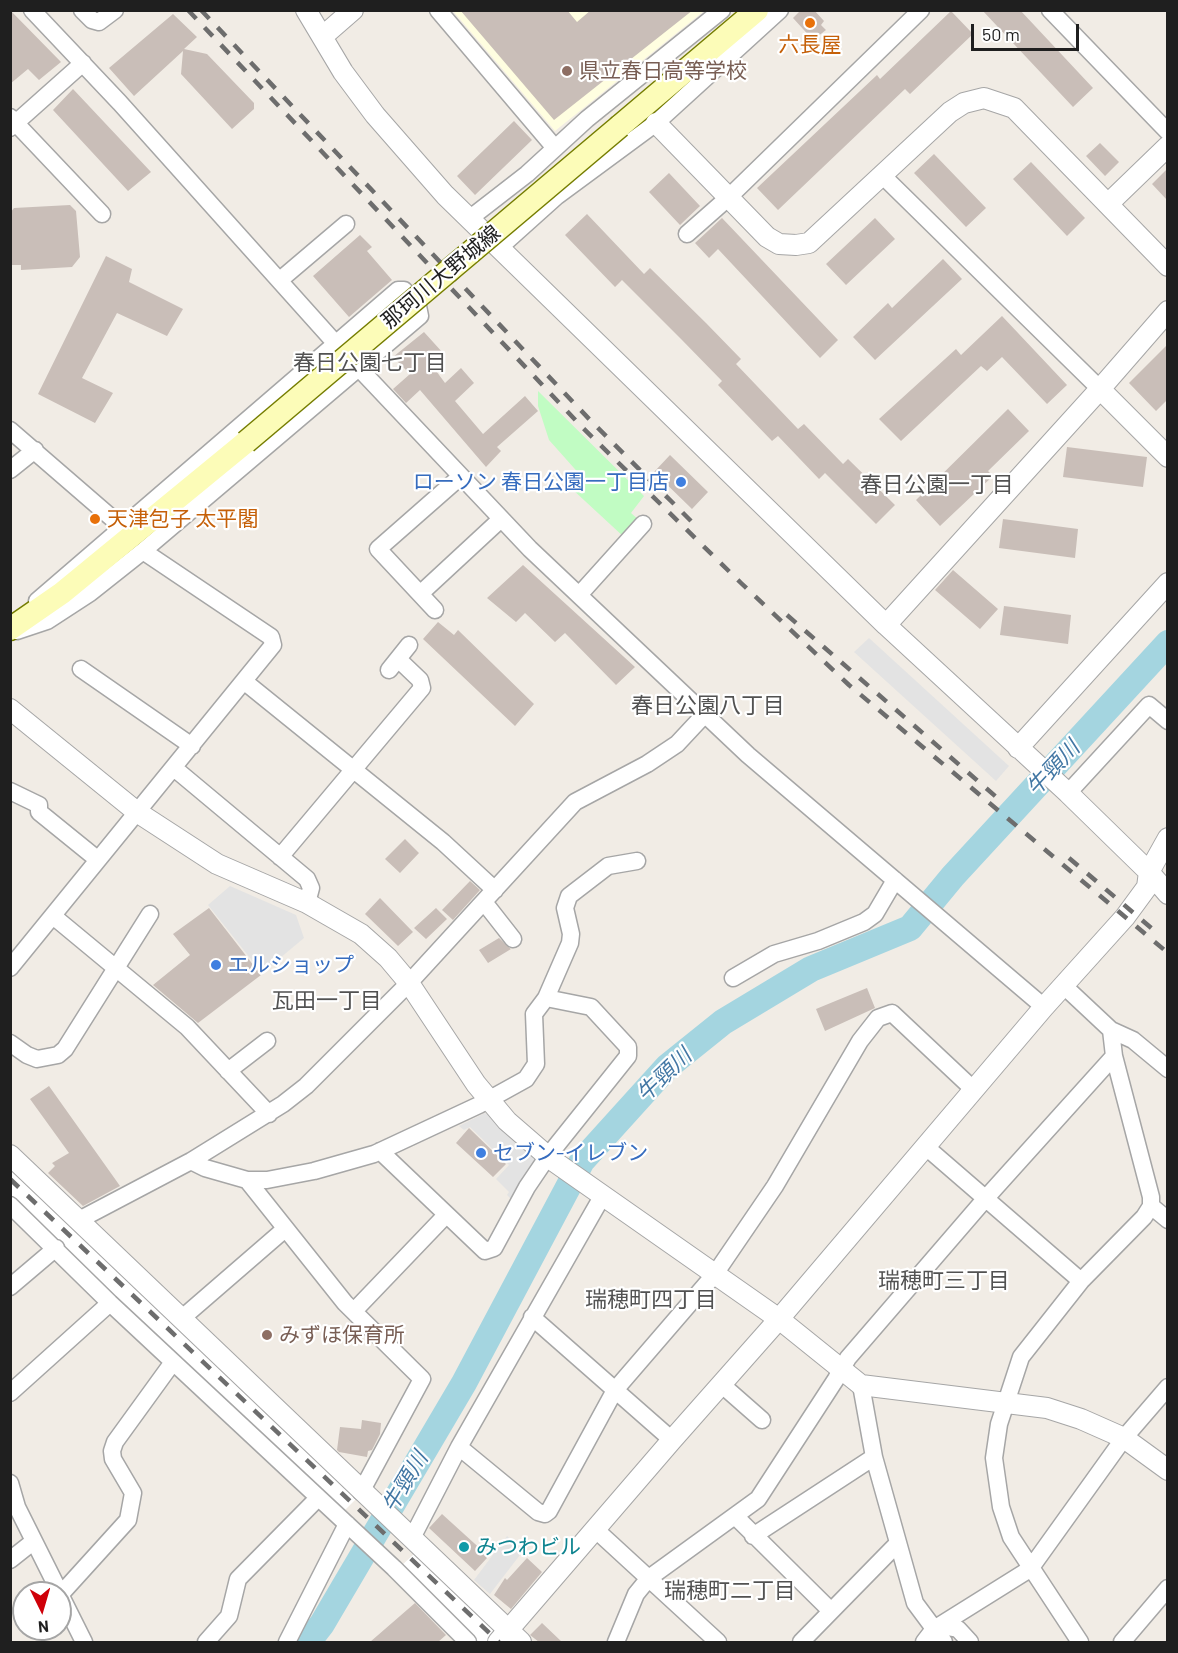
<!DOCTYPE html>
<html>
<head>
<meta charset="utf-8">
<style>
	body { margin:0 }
	#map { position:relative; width:1178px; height:1653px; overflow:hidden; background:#f1ece5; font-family:Barlow,sans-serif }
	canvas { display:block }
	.frame { position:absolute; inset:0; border:12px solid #1f1f1f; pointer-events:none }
	.north { position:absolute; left:12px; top:1581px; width:60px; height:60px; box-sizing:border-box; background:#fff; border:2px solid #a5a5a5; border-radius:50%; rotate:175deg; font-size:16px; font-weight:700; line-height:24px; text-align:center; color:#1f1f1f }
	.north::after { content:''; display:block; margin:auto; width:21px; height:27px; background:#cf0009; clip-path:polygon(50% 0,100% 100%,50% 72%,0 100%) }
	.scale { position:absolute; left:971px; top:24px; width:108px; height:27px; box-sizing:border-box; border:3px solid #1f1f1f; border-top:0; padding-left:8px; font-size:18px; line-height:21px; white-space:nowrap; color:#1f1f1f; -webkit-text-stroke:4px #fff; paint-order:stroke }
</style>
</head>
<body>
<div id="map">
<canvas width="1178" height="1653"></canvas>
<div class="frame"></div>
<div class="north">N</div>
<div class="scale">50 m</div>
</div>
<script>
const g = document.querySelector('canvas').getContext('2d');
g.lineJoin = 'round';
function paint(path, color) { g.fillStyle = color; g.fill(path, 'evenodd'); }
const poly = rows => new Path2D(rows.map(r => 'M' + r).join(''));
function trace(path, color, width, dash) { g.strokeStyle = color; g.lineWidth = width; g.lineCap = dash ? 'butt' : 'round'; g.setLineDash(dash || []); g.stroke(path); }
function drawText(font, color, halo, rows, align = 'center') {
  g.font = font + ' Barlow,"Noto Sans JP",sans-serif'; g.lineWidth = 4.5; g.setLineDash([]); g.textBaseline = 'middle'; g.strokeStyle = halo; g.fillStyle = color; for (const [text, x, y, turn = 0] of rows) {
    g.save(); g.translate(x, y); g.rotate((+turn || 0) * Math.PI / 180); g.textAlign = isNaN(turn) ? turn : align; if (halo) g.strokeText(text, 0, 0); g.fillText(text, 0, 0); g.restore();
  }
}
const education = poly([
	[453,11,704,11,555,131]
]);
const park = poly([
	[538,391,644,496,631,513,640,521,625,538,572,489,582,477,549,440,538,406]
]);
const parking = poly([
	[869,638,1009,766,996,781,854,652],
	[230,886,296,915,304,938,262,973,208,905],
	[485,1113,493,1116,539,1161,512,1200,507,1195,509,1192,496,1179,509,1165,470,1127,464,1130,459,1126],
	[507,1536,523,1551,490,1594,474,1580]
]);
const pier = poly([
	[10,1167,358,1497,342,1513,11,1197],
	[415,1553,509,1642,476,1642,399,1568]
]);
const river = poly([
	[308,1642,322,1624,464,1383,582,1161,667,1067,723,1022,811,969,910,928,953,876,1168,643]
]);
const building = poly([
	[10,10,61,62,39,80,28,69,10,84],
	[460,10,567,10,577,22,591,10,693,10,554,120],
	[801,10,814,10,824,21,821,25,826,30,813,40,793,18],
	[982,10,1020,10,1093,88,1073,107],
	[951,11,973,34,910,94,905,89,778,210,757,188,877,75,880,79],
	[173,14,197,37,184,49,207,54,254,103,254,109,232,129,181,74,183,51,134,96,109,68],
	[73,89,151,172,128,191,53,110],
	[514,121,532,140,475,195,457,176],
	[1100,143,1119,162,1105,176,1086,156],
	[934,154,986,208,966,227,914,173],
	[1031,162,1085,218,1067,236,1013,179],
	[1167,169,1167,200,1152,184],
	[669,173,700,206,680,225,649,192],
	[70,205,76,211,80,257,72,267,21,270,21,265,11,265,10,213,14,208],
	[587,214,644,274,650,268,706,323,741,359,736,364,798,429,804,424,843,464,848,459,895,505,876,524,825,473,819,479,778,436,772,441,718,385,722,381,682,340,622,280,615,287,565,235],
	[722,218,838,340,820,358,718,249,709,258,695,243],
	[875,218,895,239,846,285,826,264],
	[360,235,372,247,367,251,392,280,349,317,313,276],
	[106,256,132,269,129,282,183,309,167,336,117,313,82,378,113,393,95,423,38,394],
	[943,259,962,279,875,360,853,337,888,303,892,308],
	[1002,316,1067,385,1047,404,1002,357,987,371,981,366,901,441,879,419,956,349,961,355],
	[424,332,443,353,431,364,445,383,461,368,474,383,455,401,483,434,525,396,538,411,497,447,501,451,486,467,420,390,406,403,393,389,410,374,393,357],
	[1167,345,1167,400,1156,411,1129,383],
	[1008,409,1029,431,988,471,993,476,940,526,916,500],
	[1067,447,1147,457,1143,487,1063,477],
	[670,455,708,492,692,509,654,472],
	[1003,519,1078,529,1075,558,999,548],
	[523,565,635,667,616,685,565,633,555,642,525,613,516,622,487,598],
	[953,570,998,609,980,629,935,590],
	[1004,606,1071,615,1068,644,1000,635],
	[438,622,454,635,458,630,534,704,515,726,423,639],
	[405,839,419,853,400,873,385,859],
	[470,881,480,890,453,920,442,910],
	[380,898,413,932,398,946,365,914],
	[209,908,261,975,198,1023,153,985,190,955,173,934],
	[436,908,447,919,426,939,414,928],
	[499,938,511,949,488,963,479,950],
	[867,988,875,1008,825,1031,816,1009],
	[49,1086,120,1186,83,1206,48,1173,55,1166,52,1163,69,1153,30,1099],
	[469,1128,506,1164,493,1177,456,1143],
	[362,1420,381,1423,380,1434,372,1450,368,1451,367,1457,339,1452,337,1450,340,1427,361,1429],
	[442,1514,485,1553,487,1558,475,1571,429,1528],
	[527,1558,542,1572,511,1609,494,1595,505,1578,507,1580],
	[415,1603,446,1635,438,1642,370,1642],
	[542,1623,562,1642,539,1642,530,1635]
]);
const minor = poly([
	[32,10,120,103,337,345,530,549,748,755,1044,1007],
	[82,10,92,20,99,22,115,10],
	[438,10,555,148],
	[1050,10,1168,132],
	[10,117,102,214],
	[10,128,83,63],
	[883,176,1100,389],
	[469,219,527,174,587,119,722,10],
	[687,234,729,197,921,10],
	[499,248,557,196,656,123,780,10],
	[280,280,346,224],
	[10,430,121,526],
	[10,470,35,450],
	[420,594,501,519],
	[580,594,643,524],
	[435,610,378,549,460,477],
	[17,631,47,621,90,593,143,551,420,316,418,306,404,290,398,290,37,601],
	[81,669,192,746],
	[389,670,409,645],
	[245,682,443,842,495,890],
	[174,768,307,879,311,888,307,903],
	[10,791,39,805,39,812,97,859],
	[1068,793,1149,705,1168,721],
	[280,857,422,688,420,680,398,659],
	[484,902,513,939],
	[53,916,187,1027,269,1114],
	[10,968,273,645,271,637,143,551],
	[733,978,774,954,818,941,864,922,875,914,895,880],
	[1064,986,1111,1030,1114,1056,1151,1197,1151,1206,1144,1217,1081,1281,1021,1357,999,1424,994,1458,1001,1507,1011,1537,1080,1642],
	[1111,1030,1133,1040,1168,1069],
	[10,1043,27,1055,37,1059,58,1055,65,1049,150,914],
	[228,1071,267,1041],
	[926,1147,1081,1281],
	[380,1151,485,1251,494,1248,527,1187,548,1156,628,1056,628,1047,591,1007,546,998],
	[191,1161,205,1168,247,1180,267,1180,314,1171,374,1154,479,1105,526,1079,536,1064,534,1014,546,998,570,943,571,934,565,908,569,896,608,866,637,861],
	[247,1180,345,1303,422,1379,361,1492],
	[10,1205,110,1303,394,1568,468,1642],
	[1151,1206,1168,1220],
	[79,1220,191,1161,283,1104,306,1086,409,983,575,802,647,764,677,744,705,714],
	[10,1287,56,1248],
	[354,1311,446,1215],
	[532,1317,672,1440],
	[181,1319,285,1229],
	[721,1384,762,1420],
	[861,1385,874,1457,915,1603,944,1642],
	[10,1393,110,1303],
	[459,1447,538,1512,545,1514,549,1511,615,1390,715,1274,775,1186,860,1041,878,1018,892,1013,974,1090],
	[10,1483,17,1507,60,1593],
	[735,1516,831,1611],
	[596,1530,718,1642],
	[753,1536,874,1457],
	[412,1538,459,1447,603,1195],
	[10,1560,34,1541],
	[60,1594,84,1642],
	[60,1595,128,1520,133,1493,113,1459,112,1451,115,1442,173,1362],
	[935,1629,947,1627,958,1629,970,1642],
	[206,1642,229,1616,238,1579,317,1499],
	[287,1642,347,1524],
	[616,1642,636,1594,649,1578,758,1499,836,1379,848,1358,986,1198,1114,1056],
	[801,1642,897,1544],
	[924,1642,934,1629,1030,1569,1124,1438,1168,1387],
	[1122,1642,1168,1588]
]);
const tertiary = poly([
	[306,10,343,72,375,115,445,195,886,625,1068,793,1149,872,1168,894],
	[322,37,353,10],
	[656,123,767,237,779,244,796,245,809,243,950,112,964,103,984,98,1014,108,1168,266],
	[1109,203,1168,146],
	[1100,389,1168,457],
	[886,625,1100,389,1168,311],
	[10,709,137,812,217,864,307,903,361,934,388,958,409,983,476,1084,507,1121,552,1160,779,1319,861,1385,1047,1408,1081,1419,1124,1438,1168,1470],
	[1018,748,1168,583],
	[10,1155,521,1642],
	[498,1642,672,1440,779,1319,1044,1007,1125,917,1147,887,1149,872,1168,838]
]);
const secondary = poly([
	[620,126,757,10],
	[10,629,62,593,246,442]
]);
const rail = poly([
	[188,10,583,428,741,583,849,685,1168,953],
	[201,10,591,421,695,525],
	[787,615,1002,802],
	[1069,858,1156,932],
	[10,1179,499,1642]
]);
const secondaryBridge = poly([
	[246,442,620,126]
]);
const markers = [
	[810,23,6,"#e8710a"],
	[567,71,6,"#8d6e63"],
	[681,482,6,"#3f7fe0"],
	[95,519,6,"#e8710a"],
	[216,965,6,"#3f7fe0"],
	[481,1153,6,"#3f7fe0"],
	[267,1335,6,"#8d6e63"],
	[464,1547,6,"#0f9aa8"]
];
const foodNames = [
	["六長屋",810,45],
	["天津包子 太平閣",107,519,"left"]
];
const educationNames = [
	["県立春日高等学校",579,71],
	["みずほ保育所",279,1335]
];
const streetNames = [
	["那珂川大野城線",441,277,-40]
];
const shopNames = [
	["ローソン 春日公園一丁目店",669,482,"right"],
	["エルショップ",228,965],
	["セブン-イレブン",493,1153]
];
const cultureNames = [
	["みつわビル",476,1547]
];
const neighbourhoodNames = [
	["春日公園七丁目",370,363],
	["春日公園一丁目",937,485],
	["春日公園八丁目",708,706],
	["瓦田一丁目",327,1001],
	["瑞穂町三丁目",944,1281],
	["瑞穂町四丁目",651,1300],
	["瑞穂町二丁目",730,1591]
];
const waterNames = [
	["牛頸川",1053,768,-47],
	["牛頸川",664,1075,-44],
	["牛頸川",405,1482,-59]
];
paint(education, '#fffee0');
paint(park, '#c1fcc3');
paint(parking, '#e3e3e3');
paint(pier, '#fff');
trace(river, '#a4d5e0', 26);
paint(building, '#c9beb8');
trace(minor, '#a6a6a6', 19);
trace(tertiary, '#a6a6a6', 22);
trace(secondary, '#757d00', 25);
trace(minor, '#fff', 16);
trace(tertiary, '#fff', 20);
trace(secondary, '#fcfcb8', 22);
trace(rail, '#6d6d6d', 4.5, [12, 12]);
trace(secondaryBridge, '#757d00', 25, []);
trace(secondaryBridge, '#fcfcb8', 22);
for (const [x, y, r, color] of markers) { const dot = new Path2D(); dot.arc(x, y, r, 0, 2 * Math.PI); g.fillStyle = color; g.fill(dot); trace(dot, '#fff', 2); }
drawText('21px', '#c56008', '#fff', foodNames);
drawText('21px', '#785e54', '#fff', educationNames, 'left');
drawText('21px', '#1f1f1f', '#fff', streetNames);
drawText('21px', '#366cbe', '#fff', shopNames, 'left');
drawText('21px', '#0d838f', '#fff', cultureNames, 'left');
drawText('22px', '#525252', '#fff', neighbourhoodNames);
drawText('italic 22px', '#4277a4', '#fff', waterNames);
</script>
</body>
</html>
